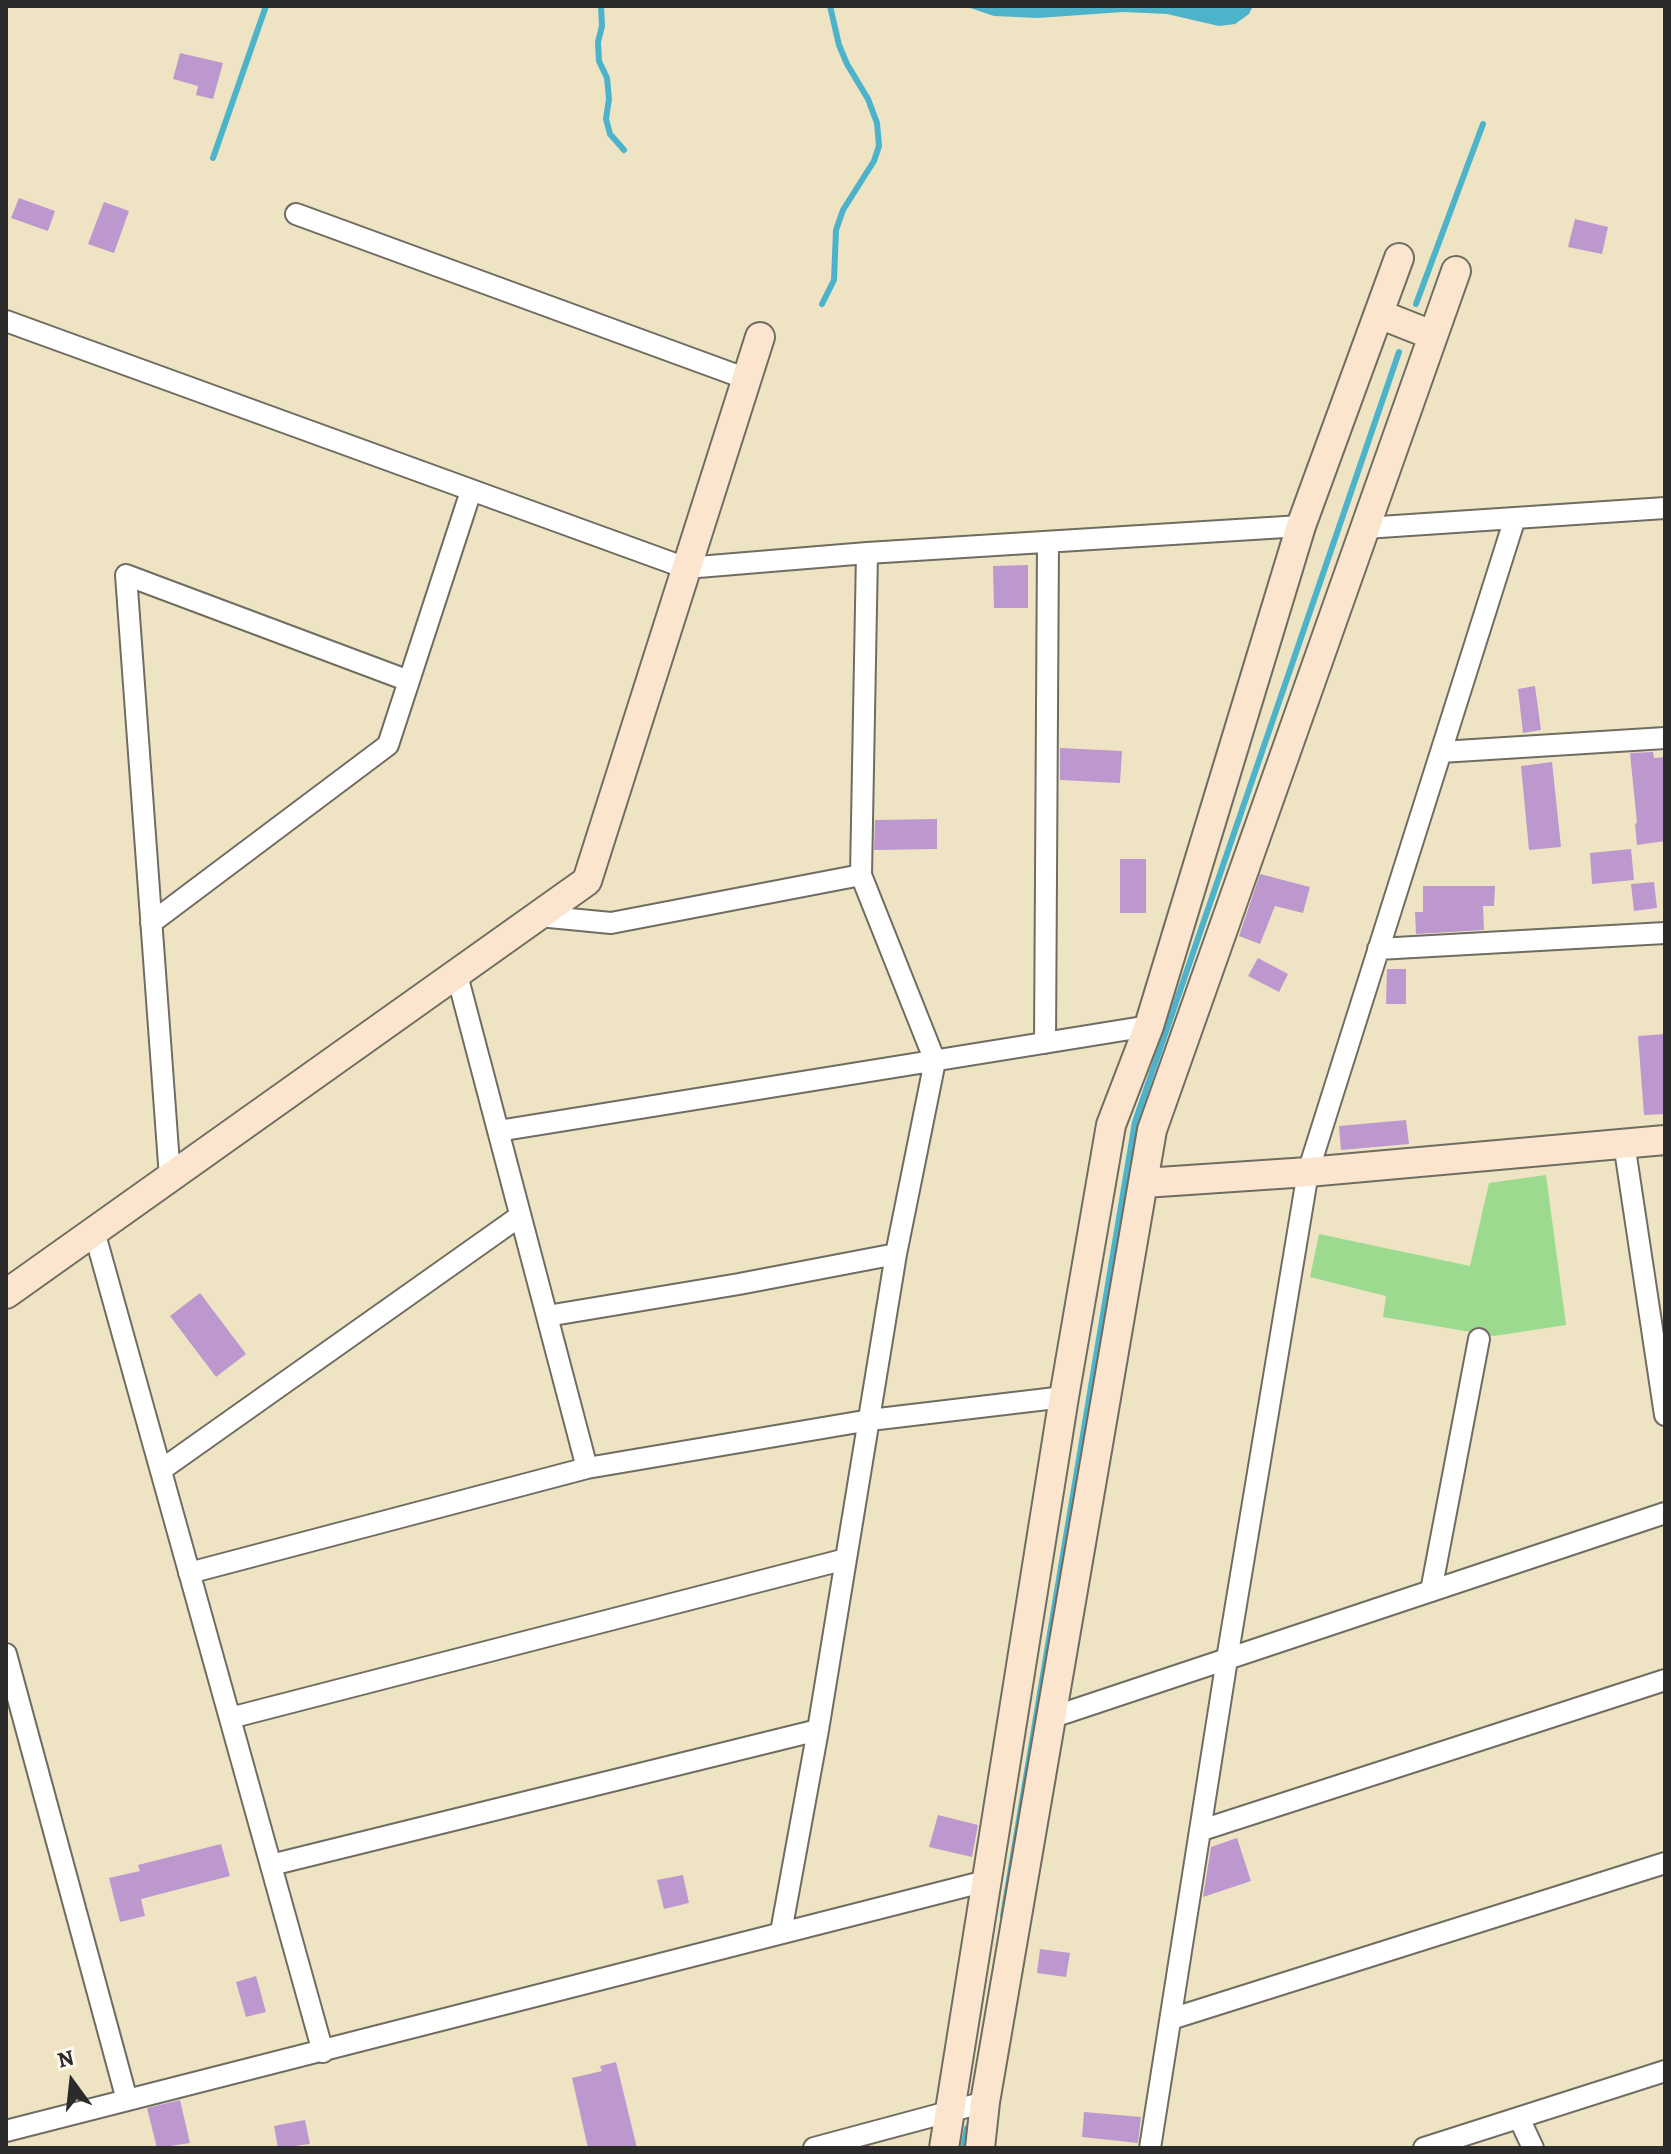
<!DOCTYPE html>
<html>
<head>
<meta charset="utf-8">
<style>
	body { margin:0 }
	#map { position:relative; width:1671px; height:2154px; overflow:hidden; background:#eee4c4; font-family:Alegreya,serif }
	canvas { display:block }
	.frame { position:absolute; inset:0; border:8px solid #2b2b2b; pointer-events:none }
	.north { position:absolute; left:32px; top:2042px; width:80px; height:80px; -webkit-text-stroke:6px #fbf7ec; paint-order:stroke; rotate:345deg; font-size:22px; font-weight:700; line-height:32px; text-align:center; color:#2b2b2b }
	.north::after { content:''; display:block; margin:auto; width:28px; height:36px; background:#2b2b2b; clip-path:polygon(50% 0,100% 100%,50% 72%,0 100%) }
</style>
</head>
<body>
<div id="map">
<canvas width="1671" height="2154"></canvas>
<div class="frame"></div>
<div class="north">N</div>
</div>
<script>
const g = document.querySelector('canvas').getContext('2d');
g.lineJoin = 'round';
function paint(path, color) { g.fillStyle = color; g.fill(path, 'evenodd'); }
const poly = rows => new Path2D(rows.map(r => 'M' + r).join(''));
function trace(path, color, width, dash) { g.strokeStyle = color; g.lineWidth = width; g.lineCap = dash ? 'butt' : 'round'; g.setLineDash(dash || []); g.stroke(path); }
const green = poly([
	[1546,1175,1566,1325,1494,1336,1383,1317,1386,1296,1310,1277,1319,1234,1470,1266,1489,1183]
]);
const water = poly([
	[964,6,1253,6,1249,14,1235,24,1219,26,1167,14,1123,12,1038,18,994,16]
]);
const stream = poly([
	[601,6,602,26,598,42,599,61,607,78,609,99,606,119,610,134,624,150],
	[213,158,266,6],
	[822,304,834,280,836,230,843,210,874,161,879,146,877,123,868,99,847,64,839,45,830,6],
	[1416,304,1483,124],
	[1003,1916,1135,1122,1399,352],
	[963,2148,967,2128]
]);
const building = poly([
	[180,53,223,63,213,99,196,95,198,86,173,79],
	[19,198,55,211,48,231,11,218],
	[104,202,129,211,114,253,88,244],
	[1575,219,1608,227,1602,254,1568,247],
	[1028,565,1028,608,994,608,993,566],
	[1535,686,1541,730,1523,733,1518,689],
	[1060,748,1122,751,1120,783,1060,780],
	[1653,752,1654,758,1665,757,1665,841,1637,845,1635,824,1637,823,1630,753],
	[1552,762,1561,847,1529,850,1521,766],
	[937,819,937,849,874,850,875,820],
	[1631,849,1634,880,1592,884,1590,853],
	[1120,859,1146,859,1146,913,1120,913],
	[1260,874,1310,887,1303,913,1275,906,1260,944,1239,936],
	[1654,882,1657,908,1634,911,1631,884],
	[1423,886,1495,886,1494,906,1483,906,1484,930,1416,934,1415,912,1423,912],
	[1258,958,1288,974,1279,992,1248,976],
	[1387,969,1406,969,1406,1004,1386,1004],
	[1665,1034,1665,1114,1644,1115,1638,1036],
	[1406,1120,1409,1144,1341,1150,1339,1126],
	[200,1293,246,1354,216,1377,170,1316],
	[938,1815,978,1825,972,1857,929,1847],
	[1237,1838,1251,1881,1203,1897,1211,1847],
	[221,1844,230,1876,141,1899,145,1916,120,1922,109,1878,140,1871,138,1865],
	[683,1875,689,1903,664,1909,657,1880],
	[1040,1949,1070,1953,1066,1977,1037,1973],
	[256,1976,266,2012,246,2017,236,1982],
	[616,2062,637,2148,588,2148,572,2078,602,2071,600,2066],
	[180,2100,190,2143,157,2148,147,2108],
	[1084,2112,1141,2117,1138,2143,1082,2137],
	[305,2120,310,2144,278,2148,274,2126]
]);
const street = poly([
	[296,214,747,379],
	[6,321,686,568,867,553,1301,526],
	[1365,528,1665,508],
	[1441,752,1665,738],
	[539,916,611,923,861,875],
	[151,923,388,745,471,491],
	[1378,949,1665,933],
	[457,975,587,1468],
	[1045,1043,1048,542],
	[498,1131,1149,1026],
	[1624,1143,1665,1415],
	[170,1178,126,575,409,681],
	[94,1231,323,2052],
	[547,1316,739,1284,896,1254],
	[161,1470,520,1216],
	[189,1573,587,1468,870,1420,1064,1397],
	[1431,1591,1479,1339],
	[6,1654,127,2100],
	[1053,1717,1665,1513],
	[230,1718,846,1559],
	[1202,1830,1665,1680],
	[271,1865,818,1730],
	[781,1932,818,1730,896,1254,935,1061,861,875,867,553],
	[1171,2019,1665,1863],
	[1519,2118,1533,2148],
	[6,2131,986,1881],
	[814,2148,985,2102],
	[1150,2148,1227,1659,1308,1172,1515,518],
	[1424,2148,1665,2071]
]);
const secondary = poly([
	[1379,314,1432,335],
	[1144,1183,1308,1172,1665,1140],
	[6,1294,587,881,760,337],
	[944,2148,1064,1397,1111,1125,1149,1026,1301,526,1399,258],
	[980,2148,985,2102,1152,1130,1456,271]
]);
paint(green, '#9cda8f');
paint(water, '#4cb3cb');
trace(stream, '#4cb3cb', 6);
paint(building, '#bc98cf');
trace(street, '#6f6c61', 24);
trace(secondary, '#6f6c61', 32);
trace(street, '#fff', 20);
trace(secondary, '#fce5cf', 28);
</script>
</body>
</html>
